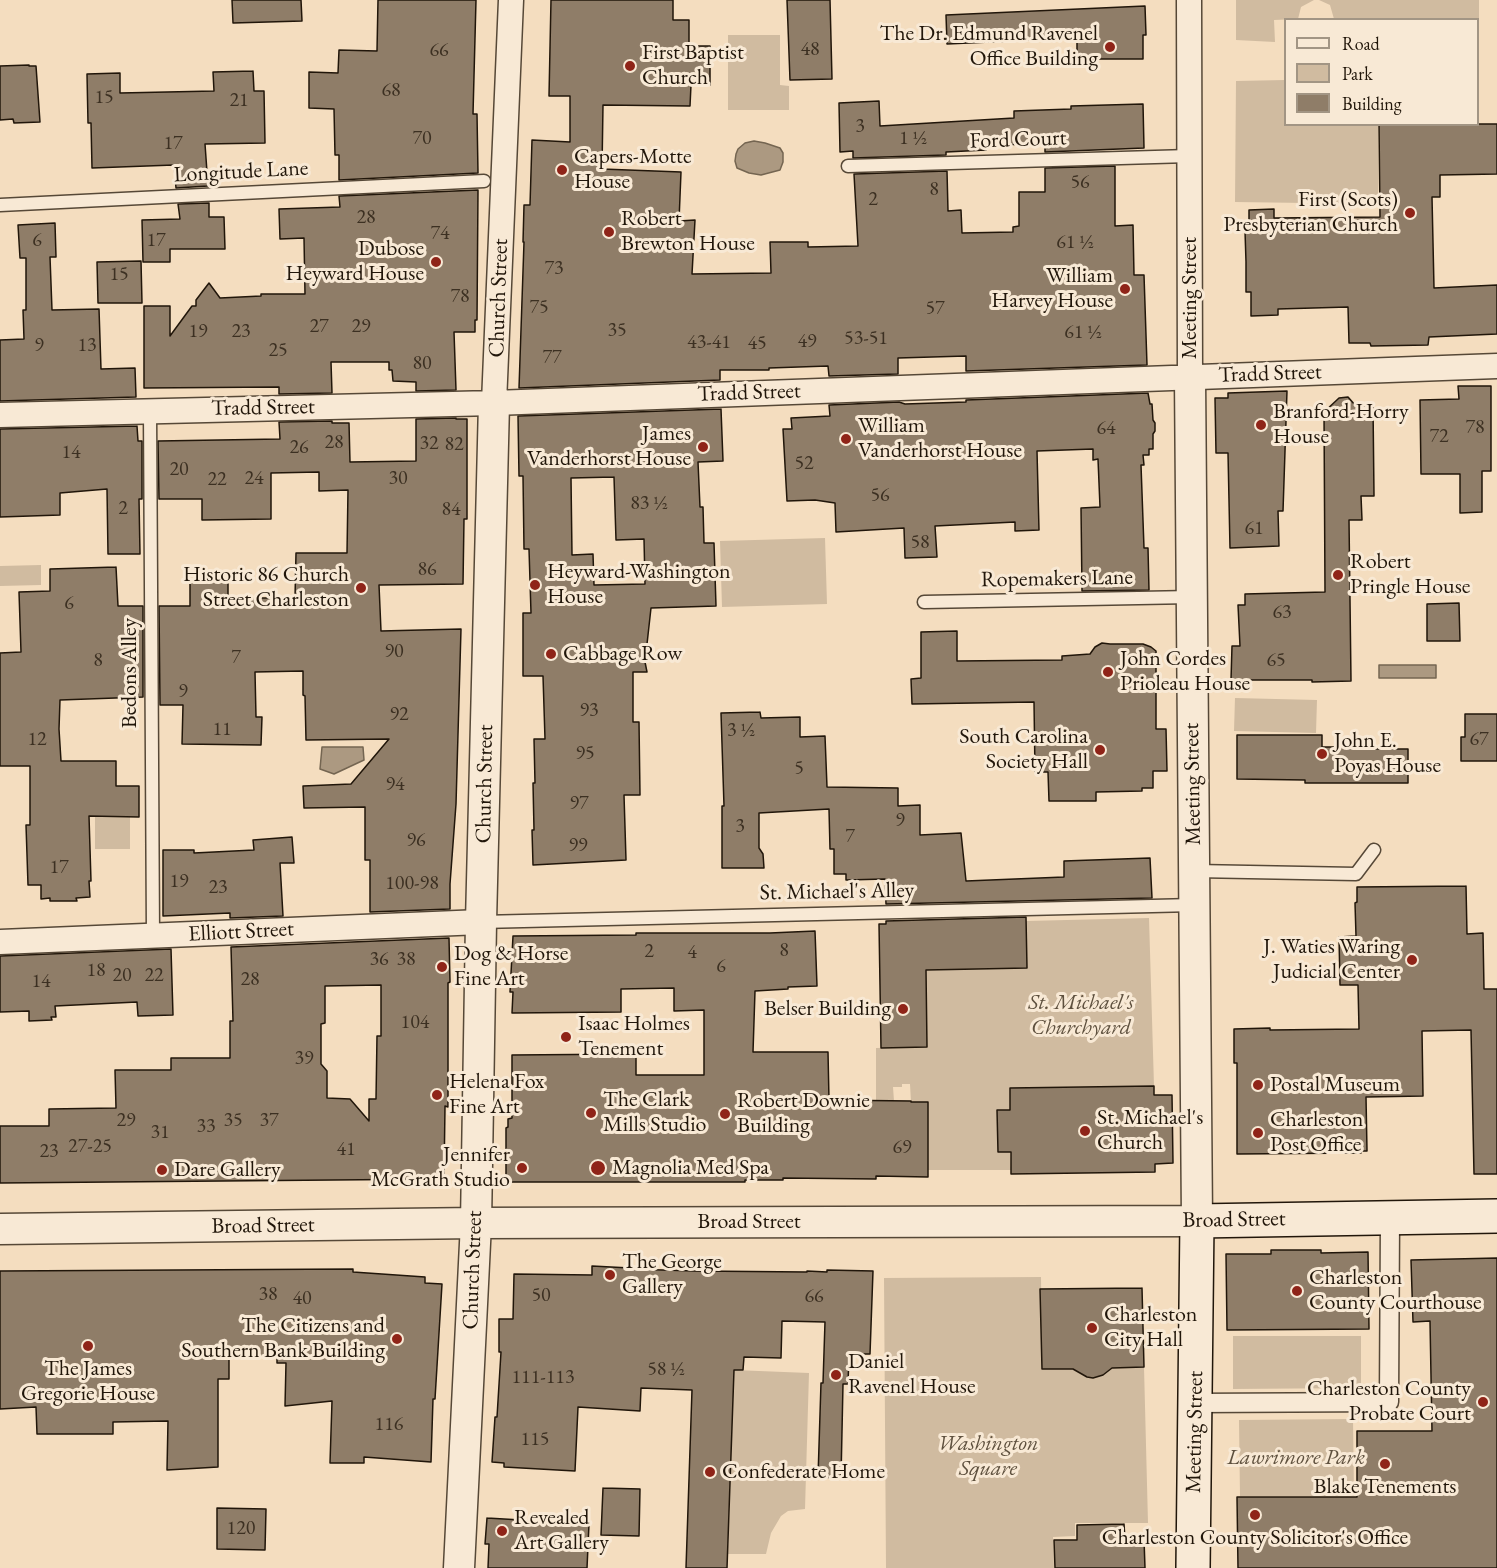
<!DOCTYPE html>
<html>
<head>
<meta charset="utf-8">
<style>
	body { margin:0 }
	#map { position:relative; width:1497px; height:1568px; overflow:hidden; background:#f4ddbf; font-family:"EB Garamond",serif }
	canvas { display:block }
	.legend { position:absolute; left:1284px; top:18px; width:195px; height:108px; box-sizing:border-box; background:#f8e9d5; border:2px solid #a29584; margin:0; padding:8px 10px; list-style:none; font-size:18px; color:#21160a }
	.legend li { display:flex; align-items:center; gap:12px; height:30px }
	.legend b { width:30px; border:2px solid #a29584 }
</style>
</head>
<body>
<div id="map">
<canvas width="1497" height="1568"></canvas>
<ul class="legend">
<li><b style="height:8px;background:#f8e9d5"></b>Road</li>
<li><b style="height:16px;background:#d0bba0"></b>Park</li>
<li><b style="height:16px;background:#8f7d68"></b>Building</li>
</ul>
</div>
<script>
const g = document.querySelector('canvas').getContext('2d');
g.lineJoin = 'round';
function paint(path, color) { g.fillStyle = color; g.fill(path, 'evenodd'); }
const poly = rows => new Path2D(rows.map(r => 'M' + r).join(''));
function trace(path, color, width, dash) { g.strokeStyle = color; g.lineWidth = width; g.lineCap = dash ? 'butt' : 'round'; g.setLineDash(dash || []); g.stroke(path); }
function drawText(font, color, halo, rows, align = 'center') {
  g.font = font + ' "EB Garamond",serif'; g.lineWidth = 6; g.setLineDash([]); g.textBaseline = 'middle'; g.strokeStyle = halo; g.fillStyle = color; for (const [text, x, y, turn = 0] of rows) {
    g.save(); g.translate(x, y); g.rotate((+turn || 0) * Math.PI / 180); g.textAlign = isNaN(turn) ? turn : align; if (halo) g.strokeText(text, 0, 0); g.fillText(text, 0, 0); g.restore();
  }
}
const green = poly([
	[1236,0,1314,0,1301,7,1298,19,1274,20,1275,42,1236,40],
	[1319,0,1479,0,1479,21,1478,20,1334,19,1330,5],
	[728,35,780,35,780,85,789,86,789,110,728,110],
	[1285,80,1286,124,1378,125,1378,204,1235,202,1236,81],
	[825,538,827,604,722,607,720,541],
	[41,565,41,585,0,586,0,566],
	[1235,698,1317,700,1316,733,1234,731],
	[95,817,130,817,130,849,95,849],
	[1149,918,1154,1086,1010,1110,998,1152,1010,1152,1011,1170,928,1170,928,1102,911,1102,910,1084,902,1084,902,1087,893,1087,894,1101,876,1100,876,1048,927,1047,926,970,1027,968,1026,921],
	[1041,1277,1042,1369,1077,1369,1093,1378,1103,1375,1110,1368,1144,1367,1148,1523,1075,1523,1075,1536,1053,1537,1054,1568,886,1568,884,1278],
	[1233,1336,1361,1336,1361,1388,1233,1389],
	[734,1370,809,1373,805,1509,788,1511,781,1516,771,1533,766,1554,728,1554],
	[1353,1419,1354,1496,1240,1496,1239,1420]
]);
const water = poly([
	[754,141,765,143,780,148,783,153,783,162,780,170,761,175,749,173,737,168,735,161,736,154,738,149,745,143,754,141],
	[1379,665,1436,665,1436,678,1379,678,1379,665],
	[322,747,363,747,364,760,334,774,320,769,322,747]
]);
const building = poly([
	[232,0,301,0,302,21,233,23,232,0],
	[378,0,476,0,473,114,477,114,478,173,339,180,339,155,335,155,334,109,309,108,309,72,338,73,339,50,377,51,378,0],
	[551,0,673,0,673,20,689,20,689,46,710,46,710,85,691,85,690,106,603,105,602,169,681,172,679,221,695,220,692,274,771,273,770,242,808,242,808,247,858,246,854,174,947,171,948,211,961,210,962,233,1013,232,1013,227,1019,226,1019,192,1045,192,1045,168,1115,166,1115,226,1133,225,1134,275,1144,275,1147,365,966,371,966,356,898,358,898,374,829,376,828,366,769,368,769,370,720,370,720,380,519,388,524,242,523,242,524,205,530,205,532,140,570,142,570,96,549,96,551,0],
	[787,0,830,0,832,79,790,80,787,0],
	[1145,6,1146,35,1143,35,1143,59,1077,59,1077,38,947,44,946,15,1145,6],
	[29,65,29,66,36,66,40,122,14,123,13,119,0,120,0,66,29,65],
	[253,71,254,91,264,91,265,143,205,144,208,186,176,188,174,165,92,168,91,123,88,123,87,74,120,73,120,93,214,91,213,72,253,71],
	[879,101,880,126,1014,118,1014,111,1071,109,1071,106,1143,104,1144,148,1045,152,1045,144,986,145,986,150,946,152,946,155,853,158,853,151,840,152,839,103,879,101],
	[1379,124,1497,124,1497,174,1440,175,1440,197,1432,197,1434,288,1497,285,1497,334,1429,337,1428,345,1371,346,1370,343,1349,343,1348,307,1278,309,1278,315,1251,316,1251,292,1246,292,1246,262,1245,231,1249,231,1249,210,1274,209,1274,218,1380,217,1379,124],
	[478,190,477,320,475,320,475,332,454,332,456,390,416,391,416,382,393,381,392,370,389,370,389,362,331,362,332,393,279,394,279,387,144,388,144,306,170,306,170,336,192,306,196,306,196,300,209,283,220,298,261,296,261,294,305,294,304,238,280,239,279,209,340,207,339,196,478,190],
	[209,203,209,217,224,217,225,249,170,249,170,262,143,262,142,220,180,219,178,204,209,203],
	[55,223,56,257,50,257,52,310,99,309,101,369,135,368,136,397,0,401,0,340,24,339,23,310,26,310,26,258,20,258,18,225,55,223],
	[141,261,142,303,98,303,97,262,141,261],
	[1458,386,1491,386,1491,471,1482,471,1482,512,1460,513,1460,474,1421,474,1420,400,1459,399,1458,386],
	[1287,391,1283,511,1278,511,1279,546,1230,548,1228,453,1216,453,1215,398,1228,398,1228,393,1287,391],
	[1148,393,1150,404,1152,404,1153,420,1155,423,1155,431,1153,434,1153,449,1149,449,1149,455,1143,455,1144,465,1141,465,1144,548,1148,548,1149,590,1082,591,1081,508,1100,507,1098,459,1093,460,1093,449,1037,451,1039,530,1015,531,1015,522,935,526,937,557,905,558,904,528,836,532,835,503,815,500,787,501,783,429,792,429,791,418,830,416,829,405,899,402,905,404,966,402,966,400,1148,393],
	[1348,397,1355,405,1373,405,1374,496,1361,496,1362,520,1349,520,1351,681,1312,682,1312,680,1231,680,1232,646,1240,646,1238,605,1245,605,1245,594,1325,592,1324,412,1339,398,1348,397],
	[721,409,723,461,698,462,700,507,703,507,704,543,714,543,716,606,651,608,645,662,647,672,633,672,633,722,639,722,640,795,624,795,626,860,533,865,532,830,534,830,533,783,535,783,534,739,545,739,543,676,523,676,523,613,531,613,529,549,524,549,523,476,519,476,518,416,721,409],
	[614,477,616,540,644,539,645,584,594,585,593,554,572,555,571,478,614,477],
	[456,418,456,419,467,419,467,519,464,519,463,584,379,585,381,631,461,629,456,804,450,884,450,909,370,912,370,860,365,860,365,807,304,808,303,786,351,784,389,739,306,740,305,696,303,695,303,671,255,672,256,717,262,717,261,745,182,744,183,705,160,705,159,606,190,606,190,581,228,581,228,598,295,598,296,553,347,553,348,490,319,491,319,472,271,473,271,519,202,520,202,499,159,499,158,441,280,439,279,422,332,421,332,423,349,423,350,462,416,461,416,419,456,418],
	[137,426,138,441,142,441,142,499,139,499,140,554,108,554,107,489,60,493,60,515,0,517,0,429,137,426],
	[116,567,118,606,143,606,143,697,60,700,59,729,61,761,116,761,116,786,139,786,139,817,89,816,91,881,89,881,90,897,76,898,77,901,50,901,50,898,41,899,41,885,28,885,26,825,30,825,30,766,0,766,0,653,21,652,19,592,50,591,50,569,116,567],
	[1459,603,1460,641,1427,641,1427,604,1459,603],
	[957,631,957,661,1062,660,1062,656,1090,654,1095,647,1102,643,1110,644,1143,644,1151,647,1156,651,1156,729,1166,729,1167,771,1153,771,1153,788,1142,788,1142,791,1096,792,1096,801,1049,801,1048,772,1035,772,1034,702,912,704,911,679,921,678,921,632,957,631],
	[760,712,761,718,800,717,800,737,825,736,827,787,898,788,898,806,920,805,920,835,961,833,966,881,1064,877,1064,861,1150,858,1152,898,886,904,885,879,846,880,846,874,834,874,834,849,830,849,829,809,759,813,759,848,763,854,764,868,722,868,722,806,724,806,721,713,760,712],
	[1465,714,1497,714,1497,761,1461,761,1461,737,1465,737,1465,714],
	[1237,735,1322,735,1322,747,1346,747,1346,749,1408,749,1408,783,1305,783,1305,780,1237,779,1237,735],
	[292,837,294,863,280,863,283,916,230,918,230,913,163,916,163,850,194,850,194,853,254,850,253,840,292,837],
	[1466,886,1467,934,1483,933,1484,989,1497,989,1497,1174,1474,1174,1471,1030,1422,1031,1423,1096,1366,1097,1367,1151,1361,1151,1361,1153,1237,1154,1237,1063,1234,1063,1234,1029,1270,1028,1270,1030,1359,1029,1358,985,1340,985,1339,937,1356,936,1355,903,1357,902,1357,887,1466,886],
	[1026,917,1027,968,926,970,927,1047,881,1048,879,924,886,924,886,921,1026,917],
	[815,931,817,986,788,987,788,989,755,991,753,1052,828,1052,829,1100,911,1101,911,1102,928,1102,928,1177,876,1176,876,1179,783,1178,783,1180,745,1180,745,1182,506,1182,506,1128,508,1127,508,1119,512,1118,512,1055,636,1054,636,1075,704,1075,704,1010,674,1011,674,988,621,989,621,1012,512,1013,513,992,510,992,513,936,636,935,636,933,770,933,815,931],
	[449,938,450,982,448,983,448,1107,445,1106,444,1179,0,1183,0,1126,49,1126,49,1109,116,1108,115,1070,171,1070,171,1058,230,1058,230,1021,233,1021,231,947,449,938],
	[381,985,381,1036,377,1036,376,1099,369,1099,369,1121,350,1099,327,1098,327,1071,321,1064,321,1024,325,1023,325,986,381,985],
	[171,949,173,1015,138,1016,137,1002,55,1006,56,1017,51,1017,52,1020,29,1021,29,1011,0,1012,0,956,171,949],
	[1154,1086,1154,1095,1172,1095,1173,1163,1155,1164,1155,1172,1011,1174,1011,1152,998,1152,997,1110,1010,1110,1010,1088,1154,1086],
	[1271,1250,1321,1250,1321,1253,1368,1252,1369,1329,1227,1330,1226,1254,1271,1254,1271,1250],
	[1497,1258,1497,1568,1238,1568,1237,1497,1357,1497,1357,1431,1432,1431,1430,1321,1413,1322,1411,1260,1497,1258],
	[592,1266,630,1268,630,1269,695,1271,807,1272,807,1271,827,1272,827,1270,873,1271,870,1354,849,1354,848,1384,843,1384,841,1478,818,1477,821,1383,823,1383,825,1322,782,1321,781,1358,744,1357,743,1370,734,1370,727,1568,686,1568,692,1390,641,1388,640,1411,578,1407,575,1471,504,1467,504,1463,492,1462,495,1417,497,1417,501,1352,499,1352,499,1319,513,1319,514,1274,592,1275,592,1266],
	[353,1269,353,1272,425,1277,425,1283,442,1284,435,1399,433,1399,431,1462,364,1457,364,1463,330,1463,332,1401,285,1406,286,1363,277,1363,277,1356,231,1356,231,1358,229,1358,229,1379,218,1379,218,1467,167,1470,168,1421,113,1422,113,1434,37,1434,36,1407,0,1409,0,1271,353,1269],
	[1142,1288,1144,1367,1112,1368,1103,1375,1093,1378,1087,1377,1073,1369,1042,1369,1040,1289,1142,1288],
	[603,1488,640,1489,639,1536,601,1535,603,1488],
	[217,1508,266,1509,265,1550,217,1549,217,1508],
	[487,1518,589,1524,587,1568,488,1568,489,1544,485,1544,487,1518],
	[1124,1524,1125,1539,1144,1539,1145,1568,1055,1568,1054,1540,1077,1540,1077,1525,1124,1524]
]);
const service = poly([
	[848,166,1189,156],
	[0,205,484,181],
	[150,411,153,936],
	[924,602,1192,597],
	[1195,871,1356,874,1374,850],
	[481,922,1194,905]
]);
const pedestrian = poly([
	[1195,1403,1389,1402,1390,1218]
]);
const minor = poly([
	[1189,0,1190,378],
	[494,403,511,0],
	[0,415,494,403,1497,366],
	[0,942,481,922]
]);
const tertiary = poly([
	[0,1229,476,1223,1197,1221,1190,378],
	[459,1568,476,1223,481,922,494,403]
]);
const secondary = poly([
	[1193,1568,1197,1221,1497,1216]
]);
const markers = [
	[1110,47,6,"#8f2418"],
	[630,66,6,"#8f2418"],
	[562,170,6,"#8f2418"],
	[1410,213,6,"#8f2418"],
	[609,232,6,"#8f2418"],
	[436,262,6,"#8f2418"],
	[1125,289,6,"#8f2418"],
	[1261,425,6,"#8f2418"],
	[846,439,6,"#8f2418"],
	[703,447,6,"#8f2418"],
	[1338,575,6,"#8f2418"],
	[535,585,6,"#8f2418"],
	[361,588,6,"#8f2418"],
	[551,654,6,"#8f2418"],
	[1108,672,6,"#8f2418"],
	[1100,750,6,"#8f2418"],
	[1322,754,6,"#8f2418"],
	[1412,960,6,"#8f2418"],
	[442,967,6,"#8f2418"],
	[903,1009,6,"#8f2418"],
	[566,1037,6,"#8f2418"],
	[1258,1085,6,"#8f2418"],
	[437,1095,6,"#8f2418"],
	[591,1113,6,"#8f2418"],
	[725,1114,6,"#8f2418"],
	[1085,1131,6,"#8f2418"],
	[1258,1133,6,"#8f2418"],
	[522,1168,6,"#8f2418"],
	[598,1168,8,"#8f2418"],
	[162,1170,6,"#8f2418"],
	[610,1275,6,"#8f2418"],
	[1297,1291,6,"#8f2418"],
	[1092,1328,6,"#8f2418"],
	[397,1339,6,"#8f2418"],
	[88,1346,6,"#8f2418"],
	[836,1375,6,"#8f2418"],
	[1483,1402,6,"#8f2418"],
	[1385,1464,6,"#8f2418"],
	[710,1472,6,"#8f2418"],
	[1255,1515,6,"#8f2418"],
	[502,1531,6,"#8f2418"]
];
const numberNames = [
	["48",810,50],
	["66",439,51],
	["68",391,91],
	["15",104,98],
	["21",239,101],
	["3",860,127],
	["70",422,139],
	["1 ½",913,139],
	["17",173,144],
	["56",1080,183],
	["8",934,190],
	["2",873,200],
	["28",366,218],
	["74",440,234],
	["6",37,241],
	["17",156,241],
	["61 ½",1075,243],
	["73",554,269],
	["15",119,275],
	["78",460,297],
	["75",539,308],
	["57",935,309],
	["27",319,327],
	["29",361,327],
	["35",617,331],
	["19",198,332],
	["23",241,332],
	["61 ½",1083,333],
	["53-51",866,339],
	["49",807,342],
	["43-41",709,343],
	["45",757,344],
	["9",39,346],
	["13",87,346],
	["25",278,351],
	["77",552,358],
	["80",422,364],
	["78",1475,428],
	["64",1106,429],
	["72",1439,437],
	["28",334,443],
	["32",429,444],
	["82",454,445],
	["26",299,448],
	["14",71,453],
	["52",804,464],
	["20",179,470],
	["24",254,479],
	["30",398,479],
	["22",217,480],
	["56",880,496],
	["83 ½",649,504],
	["2",123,509],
	["84",451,510],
	["61",1254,529],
	["58",920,543],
	["86",427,570],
	["6",69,604],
	["63",1282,613],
	["90",394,652],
	["7",236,658],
	["8",98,661],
	["65",1276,661],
	["9",183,692],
	["93",589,711],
	["92",399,715],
	["11",222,730],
	["3 ½",741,731],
	["12",37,740],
	["67",1479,740],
	["95",585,754],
	["5",799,769],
	["94",395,785],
	["97",579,804],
	["9",900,821],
	["3",740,827],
	["7",850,837],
	["96",416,841],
	["99",578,846],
	["17",59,868],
	["19",179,882],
	["100-98",412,884],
	["23",218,888],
	["8",784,951],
	["2",649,952],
	["4",692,953],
	["36",379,960],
	["38",406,960],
	["6",721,967],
	["18",96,971],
	["20",122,976],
	["22",154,976],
	["28",250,980],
	["14",41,982],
	["104",415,1023],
	["39",304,1059],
	["29",126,1121],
	["35",233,1121],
	["37",269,1121],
	["33",206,1127],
	["31",160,1133],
	["27-25",90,1147],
	["69",902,1148],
	["41",346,1150],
	["23",49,1152],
	["38",268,1295],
	["50",541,1296],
	["66",814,1297],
	["40",302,1299],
	["58 ½",666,1370],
	["111-113",543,1378],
	["116",389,1425],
	["115",535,1440],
	["120",241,1529]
];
const poiNames = [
	["The Dr. Edmund Ravenel",1098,34,"right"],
	["Office Building",1098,59,"right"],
	["First Baptist",642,53],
	["Church",642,78],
	["Capers-Motte",574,157],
	["House",574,182],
	["First (Scots)",1398,200,"right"],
	["Presbyterian Church",1398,225,"right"],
	["Robert",621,219],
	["Brewton House",621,244],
	["Dubose",424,249,"right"],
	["Heyward House",424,274,"right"],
	["William",1113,276,"right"],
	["Harvey House",1113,301,"right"],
	["Branford-Horry",1273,412],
	["House",1273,437],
	["William",858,426],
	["Vanderhorst House",858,451],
	["James",691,434,"right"],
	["Vanderhorst House",691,459,"right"],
	["Robert",1350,562],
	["Pringle House",1350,587],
	["Heyward-Washington",547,572],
	["House",547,597],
	["Historic 86 Church",349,575,"right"],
	["Street Charleston",349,600,"right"],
	["Cabbage Row",563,654],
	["John Cordes",1120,659],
	["Prioleau House",1120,684],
	["South Carolina",1088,737,"right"],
	["Society Hall",1088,762,"right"],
	["John E.",1334,741],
	["Poyas House",1334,766],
	["J. Waties Waring",1400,947,"right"],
	["Judicial Center",1400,972,"right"],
	["Dog & Horse",454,954],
	["Fine Art",454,979],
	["Belser Building",891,1009,"right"],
	["Isaac Holmes",578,1024],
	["Tenement",578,1049],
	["Helena Fox",449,1082],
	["Fine Art",449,1107],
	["Postal Museum",1270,1085],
	["The Clark",603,1100],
	["Mills Studio",603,1125],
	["Robert Downie",737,1101],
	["Building",737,1126],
	["St. Michael's",1097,1118],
	["Church",1097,1143],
	["Charleston",1270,1120],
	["Post Office",1270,1145],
	["Jennifer",510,1155,"right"],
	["McGrath Studio",510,1180,"right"],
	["Magnolia Med Spa",612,1168],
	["Dare Gallery",174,1170],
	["The George",622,1262],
	["Gallery",622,1287],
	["Charleston",1309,1278],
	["County Courthouse",1309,1303],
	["Charleston",1104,1315],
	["City Hall",1104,1340],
	["The Citizens and",385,1326,"right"],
	["Southern Bank Building",385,1351,"right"],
	["Daniel",848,1362],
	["Ravenel House",848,1387],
	["The James",88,1369,"center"],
	["Gregorie House",88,1394,"center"],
	["Charleston County",1471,1389,"right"],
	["Probate Court",1471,1414,"right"],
	["Confederate Home",722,1472],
	["Blake Tenements",1385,1487,"center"],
	["Revealed",514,1518],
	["Art Gallery",514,1543],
	["Charleston County Solicitor's Office",1255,1538,"center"]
];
const streetNames = [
	["Ford Court",1018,140,-2],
	["Longitude Lane",241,172,-3],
	["Church Street",499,298,-88],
	["Meeting Street",1190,298,-90],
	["Tradd Street",1270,374,-2],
	["Tradd Street",749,393,-2],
	["Tradd Street",263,408,-1],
	["Ropemakers Lane",1057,579,-1],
	["Bedons Alley",130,673,-90],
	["Church Street",485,784,-89],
	["Meeting Street",1193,784,-91],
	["St. Michael's Alley",837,892,-1],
	["Elliott Street",241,932,-3],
	["Broad Street",1234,1220,-1],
	["Broad Street",749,1222],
	["Broad Street",263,1226,-1],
	["Church Street",473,1270,-88],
	["Meeting Street",1195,1432,-89]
];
const parkNames = [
	["St. Michael's",1081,1003],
	["Churchyard",1081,1028],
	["Washington",988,1444],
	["Square",988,1469],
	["Lawrimore Park",1296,1458]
];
paint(green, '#d0bba0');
paint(water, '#ac9981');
trace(water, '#746551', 1.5);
paint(building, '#8f7d68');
trace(building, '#21160a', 1.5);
trace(service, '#564837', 15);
trace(pedestrian, '#564837', 21);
trace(minor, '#564837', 27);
trace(tertiary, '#564837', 33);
trace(secondary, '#21160a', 36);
trace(service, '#f8e9d5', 12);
trace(pedestrian, '#f8e9d5', 18);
trace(minor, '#f8e9d5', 24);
trace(tertiary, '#f8e9d5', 30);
trace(secondary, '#f8e9d5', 33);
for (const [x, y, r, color] of markers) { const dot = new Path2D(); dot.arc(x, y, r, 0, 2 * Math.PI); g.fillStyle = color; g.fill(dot); trace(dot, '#f8e9d5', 2); }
drawText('20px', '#3c3022', null, numberNames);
drawText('22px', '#21160a', '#f8e9d5', poiNames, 'left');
drawText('22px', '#21160a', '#f8e9d5', streetNames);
drawText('italic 22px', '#5e503e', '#f8e9d5', parkNames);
</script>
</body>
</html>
